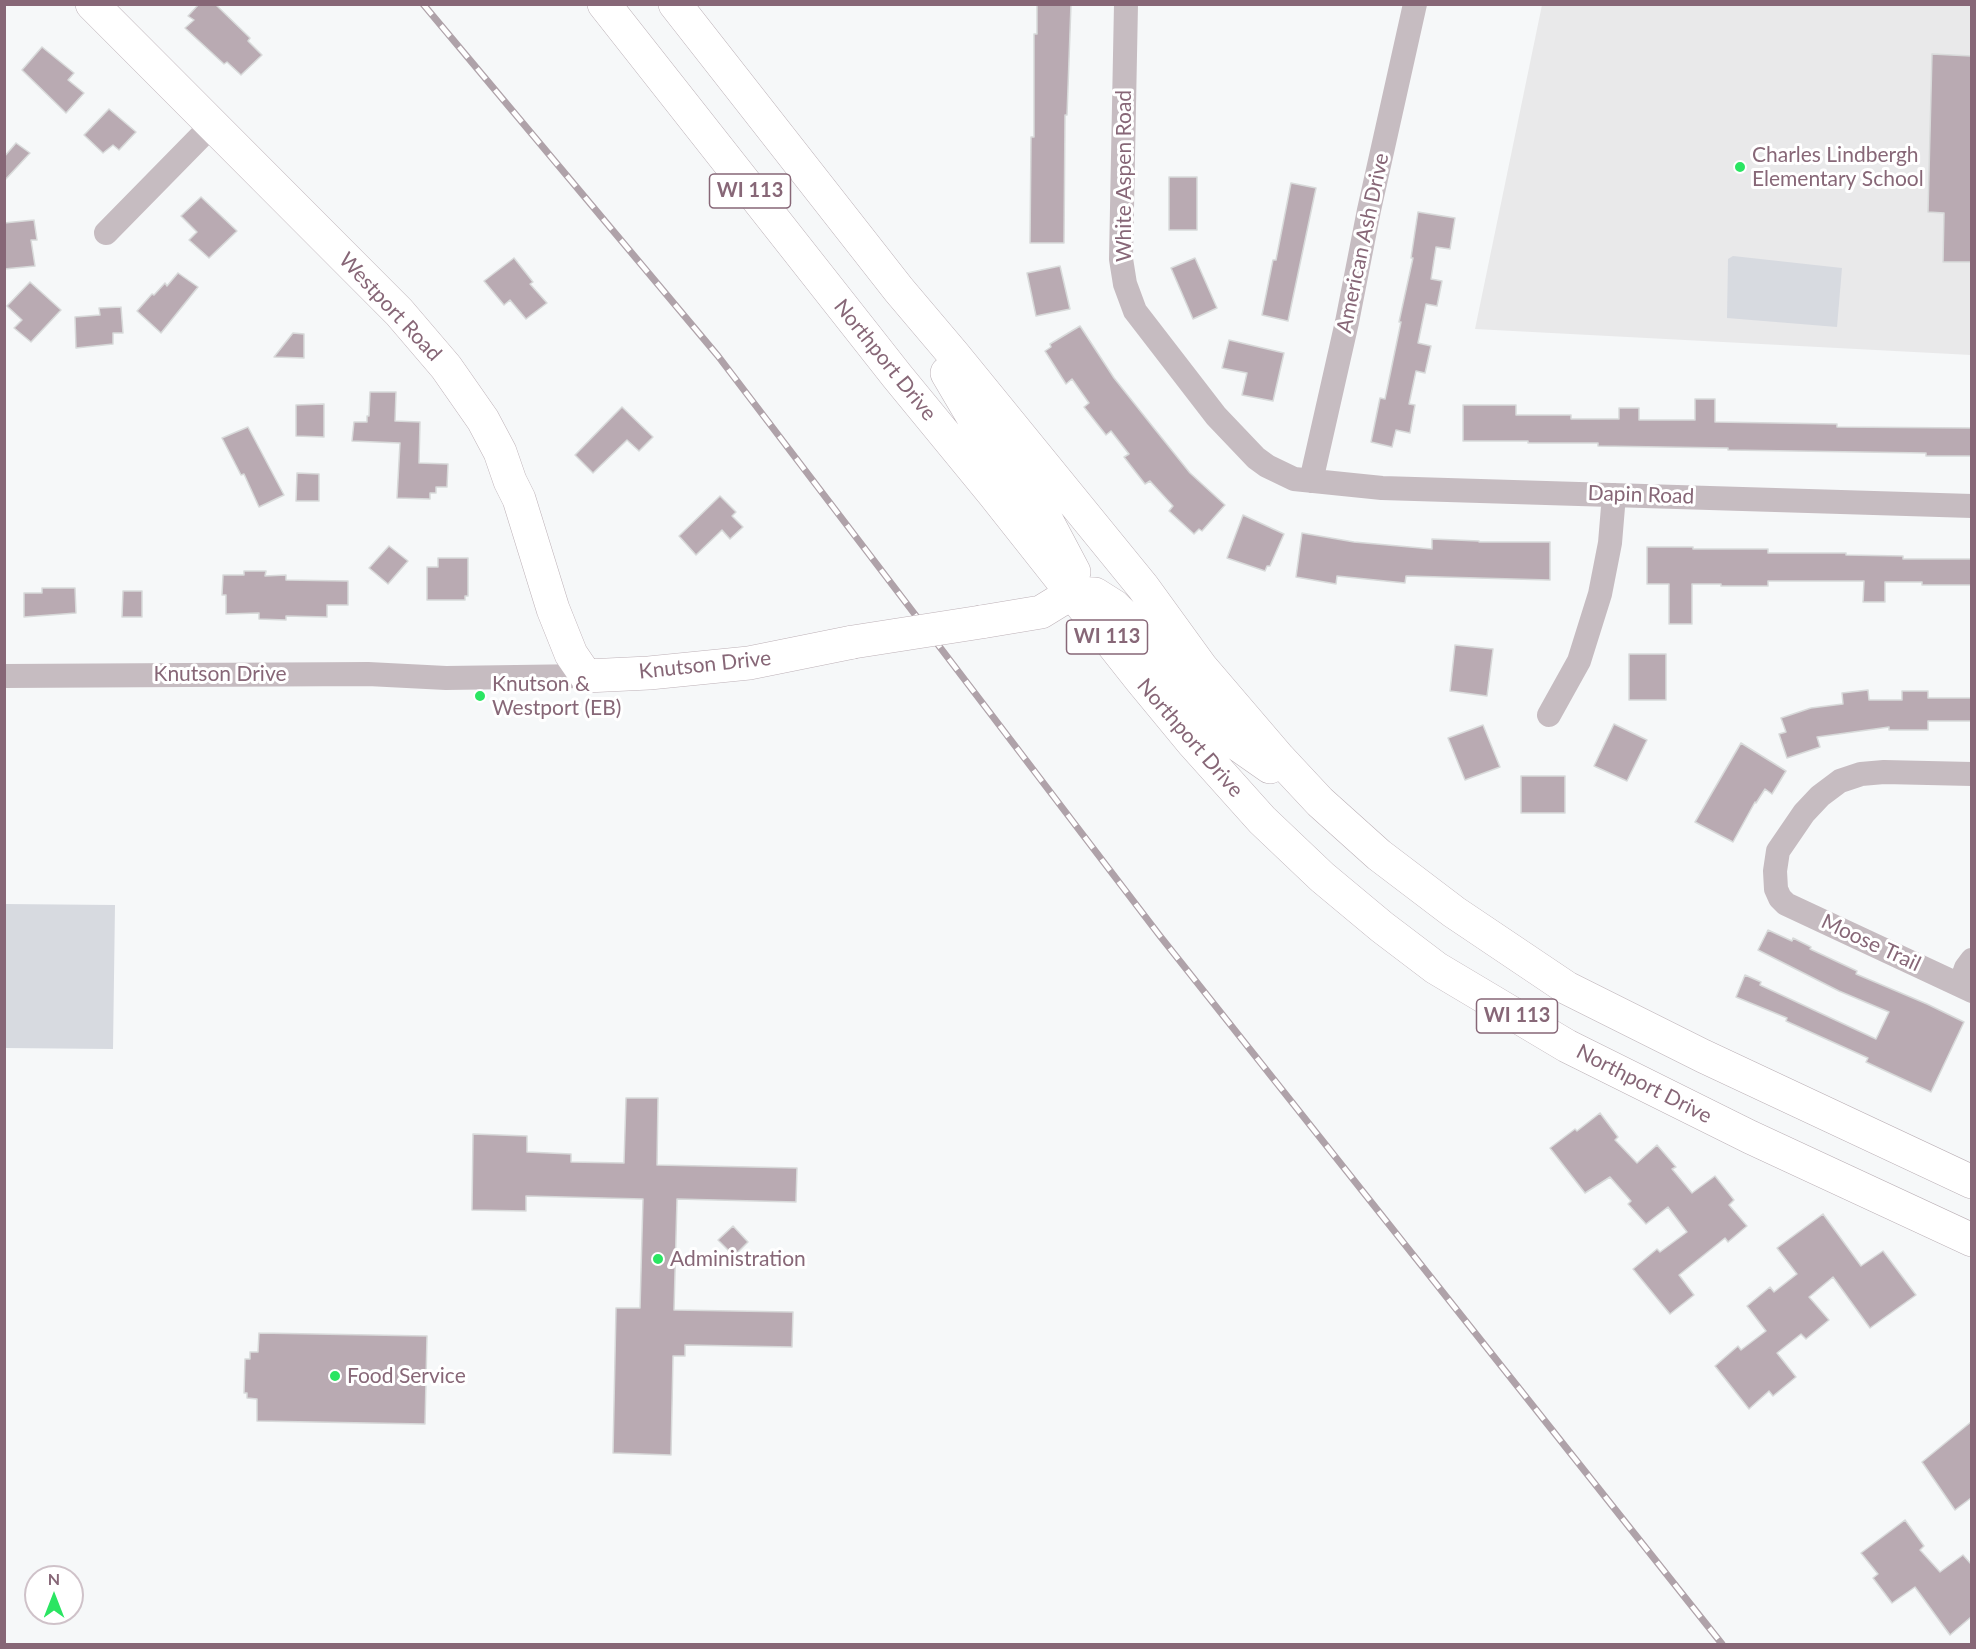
<!DOCTYPE html>
<html>
<head>
<meta charset="utf-8">
<style>
	body { margin:0 }
	#map { position:relative; width:1976px; height:1649px; overflow:hidden; background:#f6f8f9; font-family:Lato,sans-serif }
	canvas { display:block }
	.frame { position:absolute; inset:0; border:6px solid #876777; pointer-events:none }
	.north { position:absolute; left:24px; top:1565px; width:60px; height:60px; box-sizing:border-box; background:#fff; border:2px solid #cfc2c9; border-radius:50%; rotate:0deg; font-size:16px; font-weight:700; line-height:24px; text-align:center; color:#876777 }
	.north::after { content:''; display:block; margin:auto; width:21px; height:27px; background:#2ae562; clip-path:polygon(50% 0,100% 100%,50% 72%,0 100%) }
</style>
</head>
<body>
<div id="map">
<canvas width="1976" height="1649"></canvas>
<div class="frame"></div>
<div class="north">N</div>
</div>
<script>
const g = document.querySelector('canvas').getContext('2d');
g.lineJoin = 'round';
function paint(path, color) { g.fillStyle = color; g.fill(path, 'evenodd'); }
const poly = rows => new Path2D(rows.map(r => 'M' + r).join(''));
function trace(path, color, width, dash) { g.strokeStyle = color; g.lineWidth = width; g.lineCap = dash ? 'butt' : 'round'; g.setLineDash(dash || []); g.stroke(path); }
function drawText(font, color, halo, rows, align = 'center') {
  g.font = font + ' Lato,sans-serif'; g.lineWidth = 6; g.setLineDash([]); g.textBaseline = 'middle'; g.strokeStyle = halo; g.fillStyle = color; for (const [text, x, y, turn = 0] of rows) {
    g.save(); g.translate(x, y); g.rotate((+turn || 0) * Math.PI / 180); g.textAlign = isNaN(turn) ? turn : align; if (halo) g.strokeText(text, 0, 0); g.fillText(text, 0, 0); g.restore();
  }
}
const built = poly([
	[1542,5,1971,5,1971,355,1475,329]
]);
const green = poly([
	[1733,256,1842,268,1837,327,1727,318,1728,259],
	[5,904,115,905,113,1049,5,1048]
]);
const building = poly([
	[199,4,215,4,250,38,248,41,262,55,241,75,227,62,224,64,185,28,194,20,188,16,199,4],
	[1037,4,1071,4,1067,115,1065,115,1064,243,1030,243,1031,137,1034,137,1034,34,1037,34,1037,4],
	[42,47,74,73,68,80,84,93,66,113,22,70,42,47],
	[1932,54,1971,56,1971,262,1943,262,1944,213,1928,212,1932,54],
	[109,109,136,132,119,150,113,145,103,153,84,135,109,109],
	[16,143,30,153,4,181,4,157,16,143],
	[1169,177,1197,177,1197,230,1169,230,1169,177],
	[1291,183,1316,188,1288,321,1262,315,1273,260,1276,260,1291,183],
	[201,197,237,231,209,258,189,240,197,232,181,216,201,197],
	[1418,212,1455,218,1450,249,1436,247,1431,279,1442,281,1437,306,1426,304,1418,343,1431,346,1425,373,1416,371,1409,404,1415,405,1410,433,1396,430,1392,447,1371,442,1380,398,1385,399,1401,322,1399,322,1413,258,1411,258,1418,212],
	[34,220,37,240,31,240,35,266,4,269,4,223,34,220],
	[514,258,533,282,530,284,547,303,526,319,510,300,504,305,484,281,514,258],
	[1195,258,1217,308,1193,319,1171,268,1195,258],
	[1060,266,1070,309,1036,316,1027,273,1060,266],
	[178,273,198,287,161,333,137,311,152,294,154,295,165,283,167,286,178,273],
	[30,282,61,310,31,342,14,328,22,320,7,306,30,282],
	[121,307,123,333,113,333,113,344,76,348,75,317,100,315,99,308,121,307],
	[1080,326,1114,378,1153,427,1190,473,1225,505,1202,531,1199,529,1194,534,1169,511,1173,506,1150,481,1145,484,1124,457,1129,454,1111,431,1106,435,1084,407,1089,403,1072,379,1066,384,1045,351,1051,347,1050,344,1080,326],
	[293,333,304,334,304,358,274,357,293,333],
	[1229,340,1284,353,1273,401,1242,395,1247,373,1222,368,1229,340],
	[370,392,396,392,395,421,420,422,419,463,448,464,447,487,436,487,436,493,430,493,430,499,397,498,400,443,352,441,354,422,367,422,367,416,369,416,370,392],
	[1695,399,1715,399,1715,422,1837,424,1837,427,1971,428,1971,456,1926,456,1926,453,1728,450,1728,448,1598,446,1598,443,1528,443,1528,441,1463,441,1463,405,1516,405,1516,415,1571,415,1571,419,1619,419,1619,408,1639,408,1639,420,1695,420,1695,399],
	[324,404,324,437,296,436,296,405,324,404],
	[622,407,653,437,639,451,627,440,593,473,575,455,622,407],
	[248,427,284,495,259,507,244,474,241,475,222,438,248,427],
	[297,473,319,474,319,501,296,501,297,473],
	[720,496,736,512,732,516,743,527,730,539,722,530,696,555,679,536,720,496],
	[1243,515,1284,534,1270,566,1267,566,1265,571,1227,558,1243,515],
	[1302,533,1354,542,1432,549,1432,539,1479,541,1479,542,1550,542,1550,580,1406,576,1405,583,1337,576,1336,584,1296,577,1302,533],
	[389,546,408,561,388,584,369,568,389,546],
	[1647,547,1693,547,1693,549,1768,549,1768,553,1846,553,1846,555,1903,556,1903,559,1971,559,1971,585,1922,585,1922,582,1885,582,1885,602,1863,602,1864,581,1768,581,1768,586,1721,586,1721,584,1692,584,1692,624,1669,624,1669,584,1647,584,1647,547],
	[438,558,468,558,468,596,465,596,465,600,427,600,427,567,438,567,438,558],
	[244,571,266,571,265,576,286,575,286,580,348,581,348,605,327,605,327,617,286,616,286,620,259,619,259,613,226,614,226,595,222,595,223,575,244,575,244,571],
	[42,588,75,588,76,613,24,617,24,593,42,593,42,588],
	[123,591,142,591,142,617,122,617,123,591],
	[1455,645,1493,649,1487,696,1450,691,1455,645],
	[1629,654,1666,654,1666,700,1629,700,1629,654],
	[1868,690,1869,700,1902,700,1902,691,1928,691,1928,698,1971,698,1971,721,1928,721,1928,730,1889,730,1889,727,1817,737,1820,747,1787,758,1779,734,1786,732,1781,718,1811,708,1843,704,1842,693,1868,690],
	[1614,724,1647,740,1627,781,1594,766,1614,724],
	[1483,725,1500,767,1465,780,1448,738,1483,725],
	[1741,743,1786,771,1772,794,1765,789,1756,803,1755,802,1733,842,1695,822,1741,743],
	[1521,776,1565,776,1565,813,1521,813,1521,776],
	[1768,930,1792,941,1793,938,1811,947,1810,949,1857,971,1856,974,1927,1004,1964,1022,1931,1092,1866,1062,1868,1058,1786,1021,1787,1018,1736,997,1745,975,1761,982,1760,985,1876,1039,1889,1012,1839,991,1758,950,1768,930],
	[626,1098,658,1098,657,1165,797,1168,796,1202,677,1199,674,1310,793,1312,792,1347,685,1345,685,1356,673,1356,671,1455,613,1453,616,1308,640,1308,643,1199,526,1196,526,1211,472,1210,473,1134,527,1136,527,1152,571,1154,571,1162,624,1163,626,1098],
	[1600,1113,1618,1137,1615,1140,1637,1163,1657,1145,1676,1167,1672,1169,1692,1193,1715,1176,1734,1200,1729,1205,1747,1226,1728,1242,1725,1238,1679,1275,1694,1295,1670,1314,1633,1269,1657,1249,1660,1252,1687,1232,1668,1207,1646,1224,1628,1204,1631,1201,1610,1177,1585,1193,1550,1148,1575,1129,1577,1131,1600,1113],
	[1823,1214,1861,1266,1883,1251,1916,1295,1870,1328,1833,1277,1809,1297,1829,1320,1806,1339,1801,1334,1777,1353,1796,1377,1773,1396,1769,1391,1749,1409,1715,1366,1738,1346,1741,1350,1766,1331,1747,1306,1770,1287,1774,1292,1797,1274,1777,1248,1823,1214],
	[733,1226,748,1242,734,1256,718,1240,733,1226],
	[259,1333,427,1336,425,1424,257,1421,257,1399,247,1398,247,1393,244,1393,245,1359,250,1359,250,1352,258,1352,259,1333],
	[1971,1422,1971,1498,1955,1510,1922,1462,1971,1422],
	[1905,1520,1924,1546,1920,1550,1940,1572,1963,1555,1971,1564,1971,1617,1950,1635,1915,1587,1892,1603,1873,1578,1878,1574,1861,1553,1905,1520]
]);
const street = poly([
	[1126,4,1121,259,1125,284,1135,311,1216,416,1256,458,1267,466,1294,479,1382,488,1972,506],
	[106,233,212,125],
	[1311,481,1347,322,1369,210,1415,4],
	[4,676,368,674,446,678,586,676],
	[1549,715,1579,661,1600,594,1610,543,1614,495],
	[1972,774,1884,772,1861,774,1840,781,1820,796,1804,813,1778,851,1775,871,1776,889,1780,898,1786,904,1972,991],
	[1960,985,1966,968,1972,960]
]);
const secondary = poly([
	[92,4,399,312,446,367,483,420,500,452,510,481,519,499,553,609,571,654,586,676,649,673,749,663,853,642],
	[981,622,1041,612,1072,593]
]);
const primary = poly([
	[604,4,897,376,993,493,1141,680,1193,743,1262,820,1322,877,1382,927,1436,968,1567,1046,1750,1137,1972,1240],
	[675,4,899,290,954,355,1143,587,1201,667,1278,757,1320,802,1379,855,1454,912,1567,988,1703,1056,1972,1182],
	[947,373,973,417,1029,492,1047,521,1074,572],
	[1072,593,1095,594,1114,606,1128,620,1186,698,1220,732,1270,767]
]);
const rail = poly([
	[423,4,718,356,1160,936,1722,1644]
]);
const secondaryBridge = poly([
	[853,642,981,622]
]);
const markers = [
	[1740,167,6,"#2ae562"],
	[480,696,6,"#2ae562"],
	[658,1259,6,"#2ae562"],
	[335,1376,6,"#2ae562"]
];
const shields = [
	[750,191,81],
	[1107,637,81],
	[1517,1016,81]
];
const shieldNames = [
	["WI 113",750,191],
	["WI 113",1107,637],
	["WI 113",1517,1016]
];
const poiNames = [
	["Charles Lindbergh",1752,155],
	["Elementary School",1752,179],
	["Knutson &",492,684],
	["Westport (EB)",492,708],
	["Administration",670,1259],
	["Food Service",347,1376]
];
const streetNames = [
	["White Aspen Road",1124,176,-90],
	["American Ash Drive",1363,243,-78],
	["Westport Road",390,307,47],
	["Northport Drive",885,360,51],
	["Dapin Road",1641,495,2],
	["Knutson Drive",705,665,-6],
	["Knutson Drive",220,674],
	["Northport Drive",1190,738,49],
	["Moose Trail",1871,943,25],
	["Northport Drive",1644,1084,27]
];
paint(built, '#e9e9ea');
paint(green, '#d7dae0');
paint(building, '#b9aab2');
trace(building, '#d8dada', 1.5);
trace(secondary, '#bdb1b7', 34);
trace(primary, '#bbb0b6', 34);
trace(street, '#c6bcc1', 24);
trace(secondary, '#fff', 33);
trace(primary, '#fff', 33);
trace(rail, '#afa2a9', 7);
trace(rail, '#fff', 4.5, [14]);
trace(secondaryBridge, '#bdb1b7', 34, []);
trace(secondaryBridge, '#fff', 33);
for (const [x, y, r, color] of markers) { const dot = new Path2D(); dot.arc(x, y, r, 0, 2 * Math.PI); g.fillStyle = color; g.fill(dot); trace(dot, '#fff', 2); }
for (const [x, y, w] of shields) { const box = new Path2D(); box.roundRect(x - w / 2, y - 17, w, 34, 4.5); g.fillStyle = '#fff'; g.fill(box); trace(box, '#876777', 1.5); }
drawText('bold 20px', '#876777', null, shieldNames);
drawText('21px', '#876777', '#fff', poiNames, 'left');
drawText('21px', '#876777', '#fff', streetNames);
</script>
</body>
</html>
